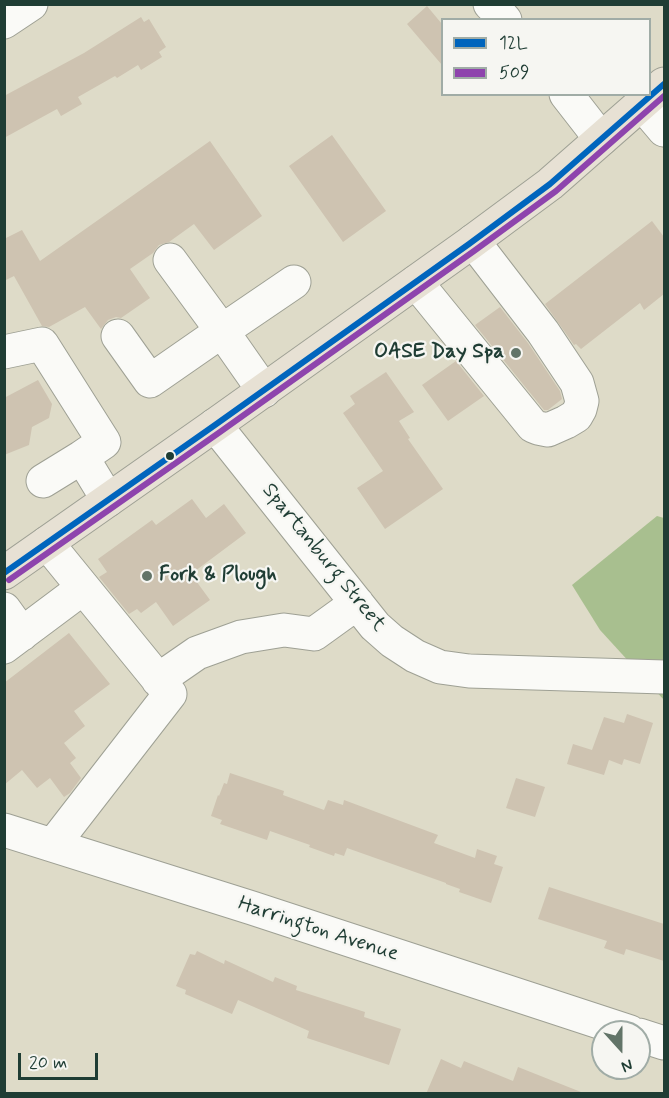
<!DOCTYPE html>
<html>
<head>
<meta charset="utf-8">
<style>
	body { margin:0 }
	#map { position:relative; width:669px; height:1098px; overflow:hidden; background:#dedbc8; font-family:Mynerve,sans-serif }
	canvas { display:block }
	.frame { position:absolute; inset:0; border:6px solid #1f3d34; pointer-events:none }
	.legend { position:absolute; left:441px; top:18px; width:210px; height:78px; box-sizing:border-box; background:#f6f6f2; border:2px solid #a0aca6; margin:0; padding:8px 10px; list-style:none; font-size:18px; color:#1f3d34 }
	.legend li { display:flex; align-items:center; gap:12px; height:30px }
	.legend b { width:30px; border:2px solid #a0aca6 }
	.north { position:absolute; left:591px; top:1020px; width:60px; height:60px; box-sizing:border-box; background:#f6f6f2; border:2px solid #a0aca6; border-radius:50%; rotate:159deg; font-size:16px; font-weight:700; line-height:24px; text-align:center; color:#1f3d34 }
	.north::after { content:''; display:block; margin:auto; width:21px; height:27px; background:#627468; clip-path:polygon(50% 0,100% 100%,50% 72%,0 100%) }
	.scale { position:absolute; left:18px; top:1053px; width:80px; height:27px; box-sizing:border-box; border:3px solid #1f3d34; border-top:0; padding-left:8px; font-size:18px; line-height:21px; white-space:nowrap; color:#1f3d34; -webkit-text-stroke:4px #f6f6f2; paint-order:stroke }
</style>
</head>
<body>
<div id="map">
<canvas width="669" height="1098"></canvas>
<div class="frame"></div>
<ul class="legend">
<li><b style="height:8px;background:#0065bd"></b>12L</li>
<li><b style="height:8px;background:#8e44ad"></b>509</li>
</ul>
<div class="north">N</div>
<div class="scale">20 m</div>
</div>
<script>
const g = document.querySelector('canvas').getContext('2d');
g.lineJoin = 'round';
function paint(path, color) { g.fillStyle = color; g.fill(path, 'evenodd'); }
const poly = rows => new Path2D(rows.map(r => 'M' + r).join(''));
function trace(path, color, width, dash) { g.strokeStyle = color; g.lineWidth = width; g.lineCap = dash ? 'butt' : 'round'; g.setLineDash(dash || []); g.stroke(path); }
function drawText(font, color, halo, rows, align = 'center') {
  g.font = font + ' Mynerve,sans-serif'; g.lineWidth = 4.5; g.setLineDash([]); g.textBaseline = 'middle'; g.strokeStyle = halo; g.fillStyle = color; for (const [text, x, y, turn = 0] of rows) {
    g.save(); g.translate(x, y); g.rotate((+turn || 0) * Math.PI / 180); g.textAlign = isNaN(turn) ? turn : align; if (halo) g.strokeText(text, 0, 0); g.fillText(text, 0, 0); g.restore();
  }
}
const forest = poly([
	[657,516,664,518,664,700,600,630,572,585]
]);
const building = poly([
	[427,6,442,24,442,65,407,24],
	[141,17,144,22,149,19,166,47,159,52,162,57,141,70,138,65,117,78,115,76,78,97,82,104,61,116,57,109,4,138,4,96,84,53],
	[332,135,386,211,343,242,289,166],
	[210,141,262,216,214,250,194,224,169,242,159,245,153,253,130,269,150,298,121,318,116,317,108,320,101,329,85,307,49,327,42,326,14,276,4,281,4,239,22,230,40,261],
	[652,221,664,237,664,294,644,310,640,303,581,349,576,344,574,345,545,304],
	[500,307,528,343,560,391,562,399,548,410,544,410,475,325],
	[456,361,484,396,448,421,422,385],
	[386,372,414,412,399,421,410,438,408,439,443,489,385,529,357,488,383,471,343,413,355,404,350,396],
	[38,380,52,404,49,418,32,427,29,445,4,455,4,398],
	[192,499,206,518,224,504,246,533,191,574,210,600,173,626,156,602,141,613,137,609,129,614,99,577,107,572,98,559,152,520,156,525],
	[69,633,110,684,74,711,85,726,64,743,76,758,70,763,81,778,70,793,64,797,50,778,37,788,22,770,4,785,4,683],
	[627,714,653,723,640,764,624,759,622,765,609,760,604,775,567,764,573,744,592,750,604,717,624,723],
	[230,773,284,791,283,795,324,810,328,800,343,805,344,800,438,835,434,843,475,858,477,849,497,856,494,864,503,867,491,903,459,892,460,889,446,884,446,883,347,848,344,856,335,853,334,856,309,847,310,845,270,831,267,840,220,824,222,820,211,816,218,795,219,796,224,783,227,784],
	[516,778,545,787,535,817,506,808],
	[549,887,664,924,664,961,626,949,624,955,604,948,607,941,538,919],
	[197,951,224,964,225,960,273,982,275,977,297,986,296,990,365,1012,364,1017,401,1029,389,1065,307,1038,309,1031,238,1000,232,1014,185,994,186,990,176,986,190,954,195,955],
	[441,1059,461,1068,464,1061,513,1081,518,1067,581,1092,581,1094,426,1094]
]);
const minor = poly([
	[490,4,498,12,505,20],
	[4,22,31,4],
	[566,94,601,139],
	[642,104,664,130],
	[416,282,533,426,538,428,548,430,566,422,576,416,580,409,582,401,577,383,543,332,473,241],
	[118,336,150,381,222,331,170,260],
	[4,352,42,344,104,442,82,457,108,500],
	[264,391,222,331,294,282],
	[215,425,375,626,392,641,415,656,440,667,469,671,664,677],
	[43,481,82,457],
	[47,543,170,694,53,845],
	[4,609,22,634],
	[4,647,83,588],
	[158,680,197,653,241,637,284,630,314,634,357,603],
	[4,830,252,908,630,1032],
	[639,1035,664,1043]
]);
const major = poly([
	[4,573,215,425,469,244,550,184,664,84]
]);
const bus1 = poly([
	[4,573,215,425,469,244,550,184,664,84]
]);
const bus2 = poly([
	[9,580,220,432,474,251,556,191,664,96]
]);
const markers = [
	[516,353,6,"#627468"],
	[170,456,5,"#1f3d34"],
	[147,576,6,"#627468"]
];
const poiNames = [
	["OASE Day Spa",504,353],
	["Fork & Plough",159,576,"left"]
];
const streetNames = [
	["Spartanburg Street",323,558,51],
	["Harrington Avenue",318,930,18]
];
paint(forest, '#a8bf8f');
paint(building, '#cec3b1');
trace(minor, '#9ea094', 35);
trace(major, '#9ea094', 35);
trace(minor, '#fafaf7', 33);
trace(major, '#e7e1d4', 33);
trace(bus1, '#0065bd', 6);
trace(bus2, '#8e44ad', 6);
for (const [x, y, r, color] of markers) { const dot = new Path2D(); dot.arc(x, y, r, 0, 2 * Math.PI); g.fillStyle = color; g.fill(dot); trace(dot, '#f6f6f2', 2); }
drawText('bold 21px', '#1f3d34', '#f6f6f2', poiNames, 'right');
drawText('21px', '#1f3d34', '#f6f6f2', streetNames);
</script>
</body>
</html>
